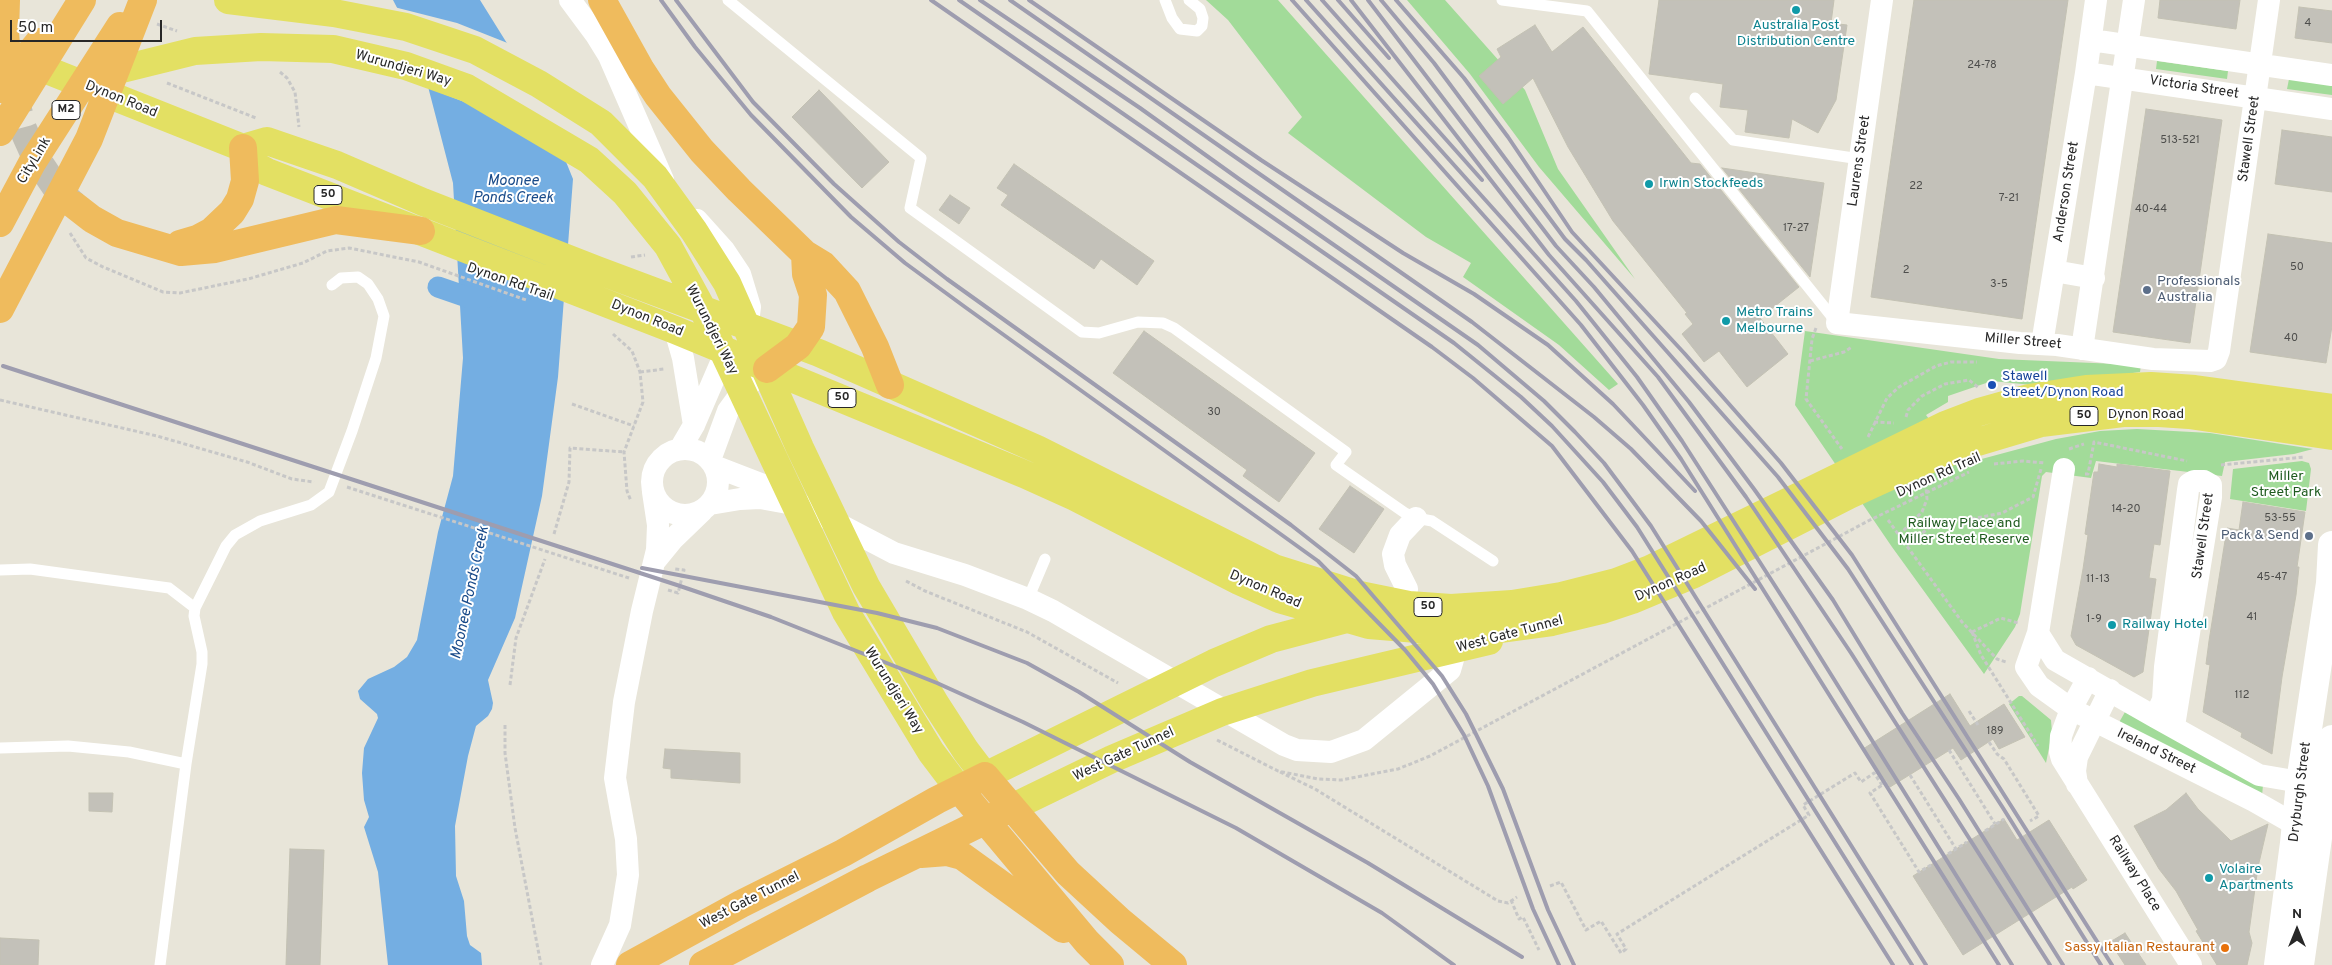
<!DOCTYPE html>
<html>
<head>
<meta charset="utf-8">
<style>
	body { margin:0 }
	#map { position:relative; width:2332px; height:965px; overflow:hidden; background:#e8e5d9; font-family:Overpass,sans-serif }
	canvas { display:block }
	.north { position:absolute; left:2272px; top:905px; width:50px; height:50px; -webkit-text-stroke:4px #fff; paint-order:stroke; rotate:0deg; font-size:14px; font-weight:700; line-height:20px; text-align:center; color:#272727 }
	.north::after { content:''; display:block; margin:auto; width:18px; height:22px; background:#272727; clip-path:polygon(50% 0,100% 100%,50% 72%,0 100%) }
	.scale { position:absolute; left:10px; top:20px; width:152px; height:22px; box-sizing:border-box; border:2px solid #272727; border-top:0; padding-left:6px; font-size:15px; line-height:18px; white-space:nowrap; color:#272727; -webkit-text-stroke:4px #fff; paint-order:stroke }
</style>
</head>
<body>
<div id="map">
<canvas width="2332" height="965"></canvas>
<div class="north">N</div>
<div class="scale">50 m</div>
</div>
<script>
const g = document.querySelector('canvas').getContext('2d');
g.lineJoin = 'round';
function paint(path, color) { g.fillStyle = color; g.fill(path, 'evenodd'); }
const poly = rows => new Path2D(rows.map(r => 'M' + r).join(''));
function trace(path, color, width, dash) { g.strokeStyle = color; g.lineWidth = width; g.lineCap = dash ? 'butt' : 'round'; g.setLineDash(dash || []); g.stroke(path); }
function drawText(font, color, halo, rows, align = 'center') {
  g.font = font + ' Overpass,sans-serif'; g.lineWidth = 4; g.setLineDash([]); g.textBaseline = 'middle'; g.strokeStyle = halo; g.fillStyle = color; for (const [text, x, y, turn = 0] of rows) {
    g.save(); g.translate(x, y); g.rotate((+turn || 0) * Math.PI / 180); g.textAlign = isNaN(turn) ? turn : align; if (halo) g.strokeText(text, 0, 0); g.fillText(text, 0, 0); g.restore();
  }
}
const green = poly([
	[1206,0,1278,0,1618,384,1609,390,1559,345,1463,277,1471,263,1426,237,1288,133,1302,117,1228,20],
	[1407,0,1445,0,1525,90,1558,169,1635,279,1539,167,1470,74],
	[2157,61,2228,71,2227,79,2156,69],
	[2289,79,2332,85,2332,95,2287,89],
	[1805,331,1999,359,2141,365,2140,372,2104,377,2032,385,1992,381,1948,396,1948,402,1926,415,1963,464,2056,439,2100,431,2137,429,2210,433,2313,449,2294,454,2225,462,2222,476,2096,461,2091,478,2046,472,2042,476,2020,614,2015,627,1984,674,1892,547,1795,405],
	[2302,461,2309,463,2311,469,2306,511,2230,499,2233,469],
	[2019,696,2022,696,2051,720,2052,733,2046,763,2009,704],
	[2125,712,2263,785,2262,796,2117,726]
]);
const water = poly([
	[393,0,480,0,538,93,573,179,558,377,542,496,515,618,488,680,493,703,492,709,488,716,476,726,468,756,455,826,456,876,464,901,467,936,470,945,481,953,482,965,388,965,378,872,364,827,369,817,364,800,362,773,364,748,378,718,377,714,360,699,358,691,368,679,394,667,407,657,417,640,438,532,453,476,463,358,453,183,418,48]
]);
const pier = poly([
	[394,7,457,23,510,44,540,92,570,163,485,110,426,87,416,49]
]);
const canal = poly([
	[438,287,467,297,487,297]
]);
const building = poly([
	[1659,0,1834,0,1831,23,1847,25,1836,100,1818,133,1792,119,1789,138,1745,132,1748,110,1720,107,1723,84,1649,74,1659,0],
	[1914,0,2068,0,2022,319,1871,297,1914,0],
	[2160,0,2240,0,2236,29,2158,18,2160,0],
	[2299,7,2332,11,2332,43,2295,38,2299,7],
	[1535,25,1552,52,1583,27,1691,163,1700,164,1799,287,1760,318,1788,354,1747,387,1719,351,1704,362,1682,334,1693,324,1685,314,1687,313,1613,221,1568,147,1533,78,1503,104,1479,76,1501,57,1497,49,1535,25],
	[819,90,889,162,862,188,792,117,819,90],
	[2146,109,2222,120,2190,343,2113,332,2146,109],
	[2282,130,2332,137,2332,192,2275,184,2282,130],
	[1014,164,1154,261,1137,285,1101,259,1094,269,1001,205,1008,195,997,188,1014,164],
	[1722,168,1824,183,1810,277,1722,168],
	[950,195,970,208,959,224,939,210,950,195],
	[2268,234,2332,243,2332,326,2326,363,2250,352,2268,234],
	[1144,331,1315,453,1279,502,1243,476,1247,470,1113,373,1144,331],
	[2099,464,2117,467,2117,464,2170,471,2160,545,2154,544,2149,578,2156,579,2143,672,2134,677,2076,645,2071,636,2083,569,2088,535,2085,534,2094,472,2098,472,2099,464],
	[1350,486,1384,509,1354,553,1319,529,1350,486],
	[2243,502,2305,512,2297,567,2299,567,2296,595,2282,677,2272,754,2241,737,2242,733,2203,712,2210,665,2206,664,2209,641,2227,528,2239,530,2243,502],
	[1950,694,1970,726,2004,704,2025,737,1999,749,1993,739,1961,760,1953,748,1890,787,1863,749,1950,694],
	[665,749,740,753,740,783,671,778,671,769,663,768,665,749],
	[89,793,113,793,112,812,89,811,89,793],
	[2186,793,2198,809,2231,841,2268,824,2258,867,2249,932,2252,943,2247,965,2217,965,2196,931,2198,930,2176,891,2159,869,2134,826,2166,810,2186,793],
	[2004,819,2017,840,2049,820,2087,880,2073,889,2072,887,1963,955,1913,876,2004,819],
	[290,849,324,850,320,965,286,965,290,849],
	[2125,933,2146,965,2125,965,2110,942,2125,933],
	[0,938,39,940,38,965,0,965,0,938]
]);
const highwayTunnel = poly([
	[12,87,23,129,36,158,59,192,74,205]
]);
const path = poly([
	[157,24,177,31],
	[280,72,287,78,295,92,299,127],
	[167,83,256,118],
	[70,233,86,258,103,267,163,292,180,293,248,279,303,263,327,251,349,248,419,262,526,300],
	[631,257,645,255],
	[1816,328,1812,339,1806,399,1842,449],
	[613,334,632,351,640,372,643,402,624,452,627,491,631,501],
	[1810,361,1844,352,1852,347],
	[640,372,664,369],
	[0,400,157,436,247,462,292,479,314,482],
	[572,404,634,426],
	[1906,417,1908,410,1922,396,1945,384,1969,380,1979,388],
	[1874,422,1894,423],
	[1868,437,1887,398,1899,387,1936,366,1951,362,1977,362],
	[2069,449,2084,444],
	[1994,464,2023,461,2045,463],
	[2221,465,2304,457],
	[2085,474,2088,474,2094,442,2187,461],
	[347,487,629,578],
	[1888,520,1962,622,1997,659,2006,662],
	[554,534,569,482,570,448,624,452],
	[1899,535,1922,512,1927,499,1926,487],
	[1907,545,1930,527,2002,513,2033,497,2041,469],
	[906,581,925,591,1027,632,1118,683],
	[668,590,678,593,684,570,675,569],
	[1972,632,1981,655,2038,746],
	[1972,632,2001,618,2018,623],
	[510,685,516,638,545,559],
	[1969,711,1978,725],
	[505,725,505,753,515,828,541,965],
	[1217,740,1278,771,1318,779,1341,780,1398,769,1430,756,1868,521,1969,472],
	[1989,742,1997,754,2004,759,2039,816,2030,821],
	[1949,750,1995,824],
	[1280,772,1315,789,1498,901,1508,903,1517,897],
	[1910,775,1956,849],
	[1887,782,1870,793,1919,872,1931,865],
	[1985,831,2004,819],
	[1948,854,1967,842],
	[1550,886,1561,882,1586,930,1601,921,1621,953,1626,949,1617,934,1809,815,1803,805,1855,773,1861,782,1874,773,1882,785],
	[1511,900,1519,919,1523,917,1539,950]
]);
const lane = poly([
	[728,0,921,158,910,208,1082,332,1099,333,1138,322,1163,323,1174,328,1346,452,1336,465,1405,513,1416,518,1432,521,1493,561],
	[1165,0,1172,18,1180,29,1197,31,1202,26,1203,18,1200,9,1189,0],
	[1502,0,1587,11,1837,323],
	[1695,98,1733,140,1860,159],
	[0,570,30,569,169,588,195,608],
	[1028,599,1045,559],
	[0,748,68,746,129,752,186,764],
	[160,965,186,764,202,664,202,652,194,616,195,608,226,546,235,535,260,521,311,505,329,492,352,431,376,358,384,316,378,299,368,284,358,277,341,278,332,285]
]);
const street = poly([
	[570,0,596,35,609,56,663,180],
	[1882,0,1837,323,2020,343,2057,345,2153,359,2210,361,2216,359,2219,351,2269,0],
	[2091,40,2332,75],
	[2086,73,2332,109],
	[697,220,724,250,740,274,750,307,749,315,744,324],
	[2054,271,2094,278],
	[675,330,683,358,694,425],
	[2042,344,2086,73,2096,0],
	[2082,349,2134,0],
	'652 482a33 33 0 1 1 66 0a33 33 0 1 1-66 0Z',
	[680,449,694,425,726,351],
	[710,460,728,411,744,389,767,369],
	[714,466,784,493],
	[2064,469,2038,633,2026,667,2039,686,2071,709,2254,801,2296,825],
	[710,504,740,499,760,498,804,506,894,553,965,575,1028,599,1053,611,1284,745,1297,750,1331,752,1364,740,1450,670,1454,656],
	[655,561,673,539,702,511],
	[1407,589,1395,565,1393,554,1400,535,1416,518],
	[2038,633,2055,660,2155,717,2259,775,2300,782],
	[2088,678,2071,709,2061,736,2060,752,2062,759,2191,965],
	[2155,717,2163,700,2165,667,2188,490,2189,484,2194,481,2204,481,2211,485,2211,497,2174,726],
	[2077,784,2075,771,2077,757,2110,690],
	[602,965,620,925,628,875,626,839,615,778,624,702,642,611,657,550,658,525,653,492]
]);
const secondary = poly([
	[2278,965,2294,843,2300,782,2330,583,2332,545],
	[2300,965,2332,739]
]);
const primary = poly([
	[228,0,334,13,406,27,475,50,539,84,601,123,655,177,694,231,727,283,800,448,866,586,935,703,966,751,985,776,1214,663,1271,639,1343,620],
	[19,59,243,148,258,167,267,172,675,330,1024,474,1075,497,1239,581,1279,599,1369,625,1441,631,1492,630,1552,622,1602,610,1632,600,1694,574,1849,495,1910,467,1974,443,2041,423,2123,413,2159,413,2189,415,2332,436],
	[94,76,195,51,261,47,333,49,406,66,467,88,589,160,625,193,668,246,710,323,846,612,931,752,959,789],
	[243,148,267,141,337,165,423,202,597,270,819,353,1037,449,1274,568,1360,595,1409,605,1451,608,1512,604,1561,596,1616,582,1650,569,1945,425,1979,412,2029,398,2086,389,2151,386,2195,389,2332,408],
	[1011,808,1112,759,1222,712,1312,683,1489,641]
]);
const highway = poly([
	[6,0,5,32,8,70],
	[602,0,641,70,658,96,702,151,739,190,805,254,823,265,847,291,875,347,890,385],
	[0,89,39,42],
	[0,132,82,0],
	[74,205,92,219,117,233,181,252,215,249,336,220,421,231],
	[0,223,32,163,120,26],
	[180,244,197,239,212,231,232,212,240,199,245,181,243,148],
	[0,309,89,139,143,0],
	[767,369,798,346,811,327,813,295,806,274,805,254],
	[959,789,1087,942,1110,965],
	[921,854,947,852,962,856,1063,929],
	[630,965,741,904,843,853,937,800,985,776,1068,873,1120,921,1173,965],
	[703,965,868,878,1011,808]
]);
const rail = poly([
	[661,0,695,47,751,115,851,217,905,263,965,307,1318,561,1405,650,1433,684,1464,735,1488,786,1533,909,1559,965],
	[676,0,753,102,834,184,899,242,947,279,1291,525,1356,576,1442,676,1466,714,1503,789,1548,910,1574,965],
	[931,0,1432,347,1473,378,1552,446,1632,551,1893,965],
	[959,0,1454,343,1521,397,1552,426,1603,482,1637,527,1912,965],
	[980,0,1140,108,1239,179,1478,345,1544,401,1575,432,1604,463,1651,526,1926,965],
	[1010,0,1472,322,1594,417,1631,449,1701,521,1755,589],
	[1029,0,1261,160,1403,253,1474,294,1548,345,1613,404,1695,491],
	[1292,0,1581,325,1643,405,1681,459,1999,965],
	[1306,0,1576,301,1637,377,1682,441,1797,620,2012,965],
	[1322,0,1482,180],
	[1338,0,1389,58],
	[1351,0,1549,255,1658,377,1746,497,1851,653,2050,965],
	[1368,0,1556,246,1594,287,1689,402,1754,489,1833,600,1902,713,1959,799,2063,965],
	[1381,0,1434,63,1565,239,1586,260,1778,477,1848,569,2003,808,2101,965],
	[1396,0,1464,78,1508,137,1572,232,1685,354,1781,463,1852,555,2112,965],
	[3,366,680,586,771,617,937,683,1023,722,1236,828,1382,913,1454,965],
	[642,568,877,613,937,628,1027,663,1079,692,1190,762,1368,863,1522,957]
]);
const markers = [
	[1796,10,5,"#0f9aa8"],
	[1649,184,5,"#0f9aa8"],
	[2147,290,5,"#5c6f8a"],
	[1726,321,5,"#0f9aa8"],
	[1992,385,5,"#1a4fb4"],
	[2309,536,5,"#5c6f8a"],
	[2112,625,5,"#0f9aa8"],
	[2209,878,5,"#0f9aa8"],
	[2225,948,5,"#e8710a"]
];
const numberNames = [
	["4",2308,24],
	["24-78",1982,66],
	["513-521",2180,141],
	["22",1916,187],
	["7-21",2009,199],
	["40-44",2151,210],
	["17-27",1796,229],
	["50",2297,268],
	["2",1906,271],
	["3-5",1999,285],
	["40",2291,339],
	["30",1214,413],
	["14-20",2126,510],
	["53-55",2280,519],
	["45-47",2272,578],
	["11-13",2098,580],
	["41",2252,618],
	["1-9",2094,620],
	["112",2242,696],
	["189",1995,732]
];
const shields = [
	[66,110,28],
	[328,195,28],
	[842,398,28],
	[2084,416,28],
	[1428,607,28]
];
const shieldNames = [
	["M2",66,110],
	["50",328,195],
	["50",842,398],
	["50",2084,416],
	["50",1428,607]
];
const cultureNames = [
	["Australia Post",1796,26,"center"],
	["Distribution Centre",1796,42,"center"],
	["Irwin Stockfeeds",1659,184],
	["Metro Trains",1736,313],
	["Melbourne",1736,329],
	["Railway Hotel",2122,625],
	["Volaire",2219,870],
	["Apartments",2219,886]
];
const streetNames = [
	["Wurundjeri Way",403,69,16],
	["Victoria Street",2194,88,9],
	["Dynon Road",121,100,22],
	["Stawell Street",2250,139,-82],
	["CityLink",35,161,-59],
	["Laurens Street",1860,161,-82],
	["Anderson Street",2067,192,-81],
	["Dynon Rd Trail",510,283,19],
	["Dynon Road",647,319,22],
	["Wurundjeri Way",711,330,63],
	["Miller Street",2023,342,5],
	["Dynon Road",2146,415],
	["Dynon Rd Trail",1939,476,-24],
	["Stawell Street",2204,536,-82],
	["Dynon Road",1671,583,-24],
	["Dynon Road",1265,590,23],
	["West Gate Tunnel",1510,635,-15],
	["Wurundjeri Way",893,691,58],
	["Ireland Street",2156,752,26],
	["West Gate Tunnel",1124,755,-25],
	["Dryburgh Street",2301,792,-83],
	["Railway Place",2134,874,58],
	["West Gate Tunnel",750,901,-27]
];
const serviceNames = [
	["Professionals",2157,282],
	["Australia",2157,298],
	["Pack & Send",2299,536,"right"]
];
const transitNames = [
	["Stawell",2002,377],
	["Street/Dynon Road",2002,393]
];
const parkNames = [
	["Miller",2286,477],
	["Street Park",2286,493],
	["Railway Place and",1964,524],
	["Miller Street Reserve",1964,540]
];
const foodNames = [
	["Sassy Italian Restaurant",2215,948]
];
const waterNames = [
	["Moonee",513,182],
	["Ponds Creek",513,199],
	["Moonee Ponds Creek",471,593,-78]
];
paint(green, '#a2db99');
paint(water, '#74aee2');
paint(pier, '#e8e5d9');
trace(canal, '#74aee2', 21);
paint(building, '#c3c1b9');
trace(building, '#c3c1b3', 1);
trace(highwayTunnel, '#c1bfb5', 28, [28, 14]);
trace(path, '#c7c7c7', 3, [4, 2.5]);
trace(lane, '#fff', 11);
trace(street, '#fff', 22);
trace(secondary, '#fff', 28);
trace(primary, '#e3e063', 28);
trace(highway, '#efbb5d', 28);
trace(rail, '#9e9daf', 4);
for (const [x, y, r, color] of markers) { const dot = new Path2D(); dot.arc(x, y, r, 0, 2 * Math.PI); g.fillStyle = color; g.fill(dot); trace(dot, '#fff', 2); }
drawText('11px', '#4e4e4c', null, numberNames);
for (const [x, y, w] of shields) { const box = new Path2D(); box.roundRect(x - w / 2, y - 9.5, w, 19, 4); g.fillStyle = '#fff'; g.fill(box); trace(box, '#272727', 1); }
drawText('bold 12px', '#272727', null, shieldNames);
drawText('14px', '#0d838f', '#fff', cultureNames, 'left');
drawText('14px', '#272727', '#fff', streetNames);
drawText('14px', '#4e5e75', '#fff', serviceNames, 'left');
drawText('14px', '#164399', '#fff', transitNames, 'left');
drawText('14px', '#1f5b1f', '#fff', parkNames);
drawText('14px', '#c56008', '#fff', foodNames, 'right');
drawText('italic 15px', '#184a89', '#fff', waterNames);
</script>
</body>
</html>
